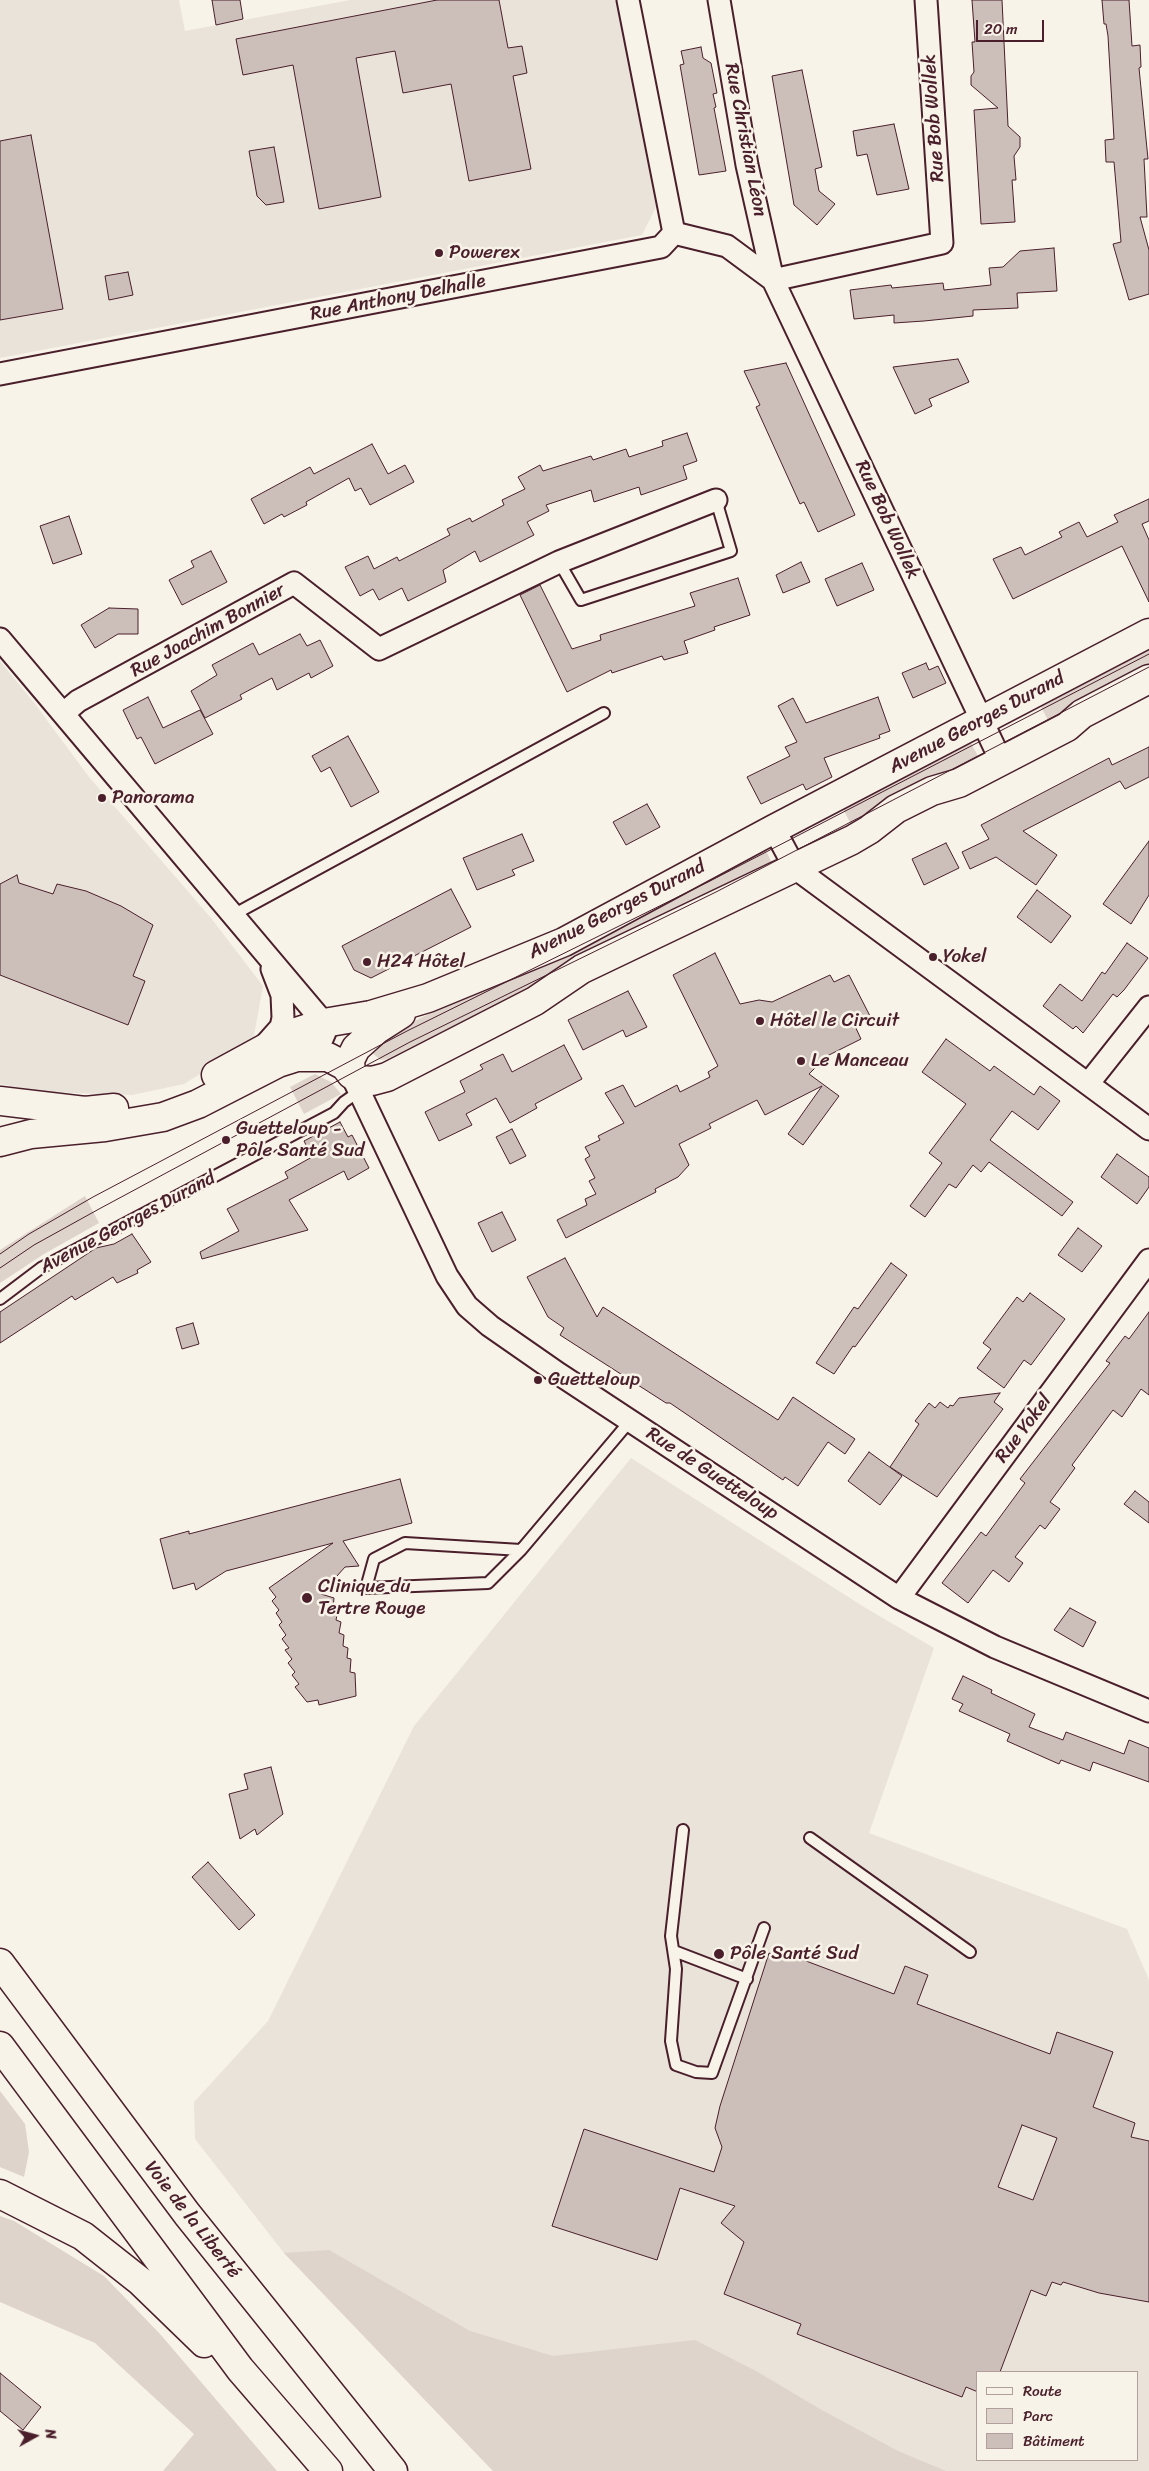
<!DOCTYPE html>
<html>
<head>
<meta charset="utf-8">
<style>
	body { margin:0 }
	#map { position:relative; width:1149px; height:2471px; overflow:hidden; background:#f7f3e8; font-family:Sriracha,sans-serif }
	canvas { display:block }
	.legend { position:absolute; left:976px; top:2371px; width:162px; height:90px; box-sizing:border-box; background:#f7f3e8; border:1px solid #b29e9c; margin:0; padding:6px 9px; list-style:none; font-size:15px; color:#4a1f2b }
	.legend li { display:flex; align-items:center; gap:10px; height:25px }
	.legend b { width:25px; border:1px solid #b29e9c }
	.north { position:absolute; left:10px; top:2411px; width:50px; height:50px; -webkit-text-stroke:4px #f7f3e8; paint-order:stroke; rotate:83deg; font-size:14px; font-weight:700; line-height:20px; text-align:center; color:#4a1f2b }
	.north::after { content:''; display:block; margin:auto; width:18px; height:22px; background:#4a1f2b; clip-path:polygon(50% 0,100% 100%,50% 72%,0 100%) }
	.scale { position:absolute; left:976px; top:20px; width:68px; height:22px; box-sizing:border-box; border:2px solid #4a1f2b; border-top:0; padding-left:6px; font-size:15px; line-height:18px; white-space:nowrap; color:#4a1f2b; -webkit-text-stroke:4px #f7f3e8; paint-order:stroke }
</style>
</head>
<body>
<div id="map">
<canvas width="1149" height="2471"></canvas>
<ul class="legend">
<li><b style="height:6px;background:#f7f3e8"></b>Route</li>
<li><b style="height:14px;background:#ded4cc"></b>Parc</li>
<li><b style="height:14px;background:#ccbfb9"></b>Bâtiment</li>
</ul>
<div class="north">N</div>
<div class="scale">20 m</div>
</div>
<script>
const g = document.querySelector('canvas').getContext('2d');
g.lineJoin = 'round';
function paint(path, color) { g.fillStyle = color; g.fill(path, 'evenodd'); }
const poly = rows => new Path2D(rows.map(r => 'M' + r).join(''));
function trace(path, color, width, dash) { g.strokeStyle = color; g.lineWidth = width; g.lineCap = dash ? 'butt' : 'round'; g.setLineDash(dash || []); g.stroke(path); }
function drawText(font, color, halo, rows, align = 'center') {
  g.font = font + ' Sriracha,sans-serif'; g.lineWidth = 5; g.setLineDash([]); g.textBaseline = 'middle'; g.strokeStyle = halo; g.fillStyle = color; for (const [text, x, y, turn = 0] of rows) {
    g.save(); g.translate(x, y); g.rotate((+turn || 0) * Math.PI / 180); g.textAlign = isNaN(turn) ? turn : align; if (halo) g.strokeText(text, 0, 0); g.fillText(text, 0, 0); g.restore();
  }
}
const built = poly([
	[0,0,179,0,185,31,350,0,616,0,656,207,642,235,0,358],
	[0,661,35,704,89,777,211,918,263,986,253,1041,184,1084,132,1095,45,1092,0,1084],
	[631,1458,864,1607,934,1648,869,1833,1127,1929,1149,1980,1149,2471,493,2471,284,2253,195,2139,194,2102,268,2021,414,1726],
	[978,2372,1138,2372,1138,2460,978,2460]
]);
const green = poly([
	[1149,650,1149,670,1049,722,1041,707],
	[971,743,979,758,851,824,843,809],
	[765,849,774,867,387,1059,381,1060,372,1053,372,1045,388,1034],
	[315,1074,331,1082,341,1094,304,1114,290,1087],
	[85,1196,99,1223,44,1254,0,1283,0,1250],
	[0,2091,25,2124,29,2152,24,2177,0,2167],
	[0,2216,14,2221,104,2276,160,2334,277,2471,163,2471,194,2434,95,2343,0,2302],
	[329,2250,470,2331,553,2356,695,2340,756,2371,820,2409,898,2451,946,2471,493,2471,284,2253]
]);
const building = poly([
	[212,0,240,0,243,19,216,25,212,0],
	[437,0,499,0,508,48,522,46,527,73,513,76,531,169,469,181,451,84,403,93,395,51,356,58,381,197,319,209,293,65,243,75,236,39,437,0],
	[972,0,1002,0,1008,126,1020,137,1020,147,1014,156,1016,180,1012,180,1015,222,981,224,974,110,998,108,971,85,971,76,974,72,972,42,975,42,972,0],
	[1102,0,1129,0,1132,46,1140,45,1141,67,1139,68,1148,159,1144,159,1147,217,1140,217,1149,250,1149,294,1129,300,1113,244,1121,242,1114,162,1106,162,1105,140,1114,139,1108,36,1106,24,1104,24,1102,0],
	[701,47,703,58,711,63,717,93,713,94,716,107,714,108,726,171,699,175,680,65,684,64,681,51,701,47],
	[802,70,822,167,815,169,819,191,835,204,817,225,794,205,772,76,802,70],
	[894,124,909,189,877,195,867,154,857,156,853,131,894,124],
	[31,135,63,309,0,320,0,141,31,135],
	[274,147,284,202,266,205,257,196,249,151,274,147],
	[1054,248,1057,291,1017,293,1018,308,973,310,973,316,924,321,894,323,894,315,854,319,850,290,891,285,892,288,943,283,944,290,991,285,989,268,1003,267,1020,251,1054,248],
	[128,272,133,295,109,300,105,276,128,272],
	[958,359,969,382,929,399,932,406,915,414,893,367,958,359],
	[786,363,855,515,818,532,804,502,800,504,756,407,760,405,744,371,786,363],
	[687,433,697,461,683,466,687,479,641,495,639,487,594,502,591,490,546,505,549,511,527,522,534,535,480,562,475,551,443,570,446,582,408,601,402,588,379,600,373,589,360,596,345,567,368,556,374,569,397,557,399,561,450,535,447,529,470,518,472,522,504,505,502,500,525,489,518,477,540,465,543,471,591,456,593,460,626,449,629,457,663,446,662,441,687,433],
	[372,444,388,474,405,465,414,482,370,505,361,488,355,491,349,478,306,502,307,505,284,517,282,514,264,524,251,499,310,467,314,474,372,444],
	[1149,499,1149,521,1142,524,1149,540,1149,602,1122,546,1013,599,993,559,1021,547,1025,555,1062,537,1059,532,1079,522,1087,537,1118,522,1114,515,1149,499],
	[69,516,82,554,53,564,40,526,69,516],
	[211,551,227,582,182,605,169,580,194,567,191,561,211,551],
	[801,562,810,582,783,593,776,575,801,562],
	[862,563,874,590,837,606,825,579,862,563],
	[738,578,750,615,714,627,715,630,684,641,688,653,664,660,662,656,612,673,611,670,567,692,520,595,540,585,572,649,601,640,600,635,695,606,690,593,738,578],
	[109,608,138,609,138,634,118,634,95,648,81,625,109,608],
	[300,634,307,646,320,640,333,666,311,678,309,673,277,690,272,678,240,695,242,699,205,718,191,691,217,675,212,665,253,643,259,655,300,634],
	[926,663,929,670,938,666,946,683,913,698,902,673,926,663],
	[148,697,163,728,200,710,213,734,155,764,141,737,137,739,123,710,148,697],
	[878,697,890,731,879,735,880,738,824,758,832,777,806,790,803,784,761,804,747,777,790,756,785,747,797,742,778,706,793,698,806,723,878,697],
	[348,736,379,792,351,807,330,767,321,772,312,756,348,736],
	[1149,747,1149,777,1125,789,1120,781,1023,831,1057,855,1036,885,996,857,970,869,962,852,989,839,981,825,1109,758,1112,765,1149,747],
	[647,804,660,827,626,845,613,822,647,804],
	[522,834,534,861,512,870,515,875,477,890,463,858,522,834],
	[1149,841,1149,895,1131,924,1103,904,1149,841],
	[946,843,959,868,924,885,912,859,946,843],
	[17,875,19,883,53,894,57,884,86,891,121,906,153,925,133,976,145,981,128,1025,0,975,0,884,17,875],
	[451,889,471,927,371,978,354,970,342,946,451,889],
	[1037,890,1071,916,1051,943,1017,917,1037,890],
	[1127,943,1148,958,1124,990,1117,997,1113,994,1083,1033,1076,1026,1073,1029,1043,1006,1060,984,1082,1001,1102,972,1105,974,1127,943],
	[715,953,740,1004,759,1000,772,1002,830,975,834,982,849,975,870,1016,854,1024,861,1039,827,1056,809,1074,839,1096,803,1145,788,1134,822,1086,765,1115,757,1100,709,1124,711,1128,679,1144,689,1165,678,1177,655,1189,656,1192,566,1238,557,1220,587,1205,585,1199,596,1194,589,1181,595,1178,585,1159,590,1156,585,1147,600,1140,598,1136,624,1123,605,1093,623,1085,635,1107,677,1085,680,1092,710,1077,708,1072,718,1066,673,975,715,953],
	[628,991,647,1027,626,1037,623,1030,583,1050,568,1020,628,991],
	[946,1039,990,1071,994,1066,1034,1095,1040,1086,1060,1101,1038,1130,1012,1111,990,1140,1073,1202,1062,1216,989,1162,981,1172,973,1165,956,1188,949,1184,925,1217,910,1206,942,1163,929,1153,966,1104,922,1072,946,1039],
	[564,1045,582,1079,535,1104,537,1108,510,1123,496,1098,466,1114,472,1125,439,1141,425,1112,465,1092,460,1081,483,1069,480,1065,503,1054,512,1072,564,1045],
	[340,1122,348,1137,352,1135,369,1168,348,1180,344,1171,289,1200,308,1230,202,1259,200,1252,239,1231,227,1209,288,1178,285,1172,312,1157,304,1141,340,1122],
	[512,1129,526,1156,510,1164,496,1137,512,1129],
	[1117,1154,1149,1177,1149,1187,1137,1204,1101,1177,1117,1154],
	[502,1212,516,1240,492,1252,478,1223,502,1212],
	[1078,1228,1102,1246,1082,1272,1058,1255,1078,1228],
	[132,1234,151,1262,137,1270,138,1273,117,1283,113,1277,75,1300,72,1296,0,1343,0,1312,96,1248,114,1244,132,1234],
	[565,1258,597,1317,603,1307,778,1420,793,1397,855,1439,845,1454,828,1442,798,1486,785,1477,783,1480,670,1403,666,1403,560,1335,564,1328,548,1317,527,1277,565,1258],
	[891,1263,907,1275,855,1347,853,1346,834,1374,816,1363,854,1307,858,1309,891,1263],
	[1030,1293,1065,1319,1031,1365,1024,1360,1004,1388,977,1368,991,1349,983,1343,1017,1297,1023,1302,1030,1293],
	[1149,1312,1149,1395,1141,1389,1122,1417,1113,1410,1072,1465,1075,1468,1050,1502,1060,1509,1045,1529,1040,1525,1015,1557,1023,1563,1009,1582,993,1570,968,1603,942,1583,981,1532,986,1536,1025,1483,1020,1479,1110,1363,1106,1361,1125,1336,1129,1339,1149,1312],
	[193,1323,199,1344,182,1349,176,1328,193,1323],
	[1000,1393,994,1402,1003,1409,937,1497,890,1467,919,1424,915,1421,929,1403,935,1408,940,1402,948,1408,950,1405,953,1406,959,1398,1000,1393],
	[869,1452,902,1476,880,1505,848,1481,869,1452],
	[400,1479,412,1523,343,1541,359,1566,345,1567,321,1594,334,1598,333,1608,338,1610,336,1620,341,1622,339,1633,344,1635,343,1646,348,1648,347,1658,351,1659,350,1672,355,1673,356,1696,319,1705,318,1700,307,1702,295,1687,299,1684,292,1675,295,1672,288,1663,292,1659,285,1650,289,1648,282,1639,286,1635,279,1625,282,1622,276,1613,279,1610,272,1601,276,1597,269,1588,333,1543,226,1571,196,1590,194,1583,173,1589,160,1539,189,1531,189,1534,400,1479],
	[1135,1491,1149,1502,1149,1523,1124,1504,1135,1491],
	[1070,1608,1096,1622,1083,1647,1054,1630,1070,1608],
	[963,1676,992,1690,991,1693,1035,1714,1029,1727,1063,1740,1066,1732,1124,1754,1129,1740,1149,1748,1149,1782,1093,1762,1090,1771,1061,1760,1059,1764,1007,1741,1010,1734,959,1711,963,1704,952,1699,963,1676],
	[271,1767,283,1814,257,1835,255,1829,240,1839,229,1794,248,1789,244,1774,271,1767],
	[208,1862,255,1915,239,1930,192,1877,208,1862],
	[782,1952,894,1994,905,1966,928,1975,917,2004,1050,2054,1057,2032,1113,2052,1093,2107,1135,2123,1131,2137,1149,2141,1149,2302,1099,2293,1063,2282,1061,2285,1052,2282,1046,2296,1031,2290,1000,2372,978,2372,978,2392,966,2387,962,2397,797,2334,801,2324,724,2294,744,2242,721,2223,735,2206,680,2188,657,2260,552,2226,584,2129,714,2172,722,2147,715,2128,720,2106,769,1953,781,1957,782,1952],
	[1022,2125,1057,2138,1033,2200,998,2187,1022,2125],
	[0,2373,41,2407,23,2430,0,2411,0,2373]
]);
const service = poly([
	[559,562,581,600,731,551,716,500],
	[233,915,604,713],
	[0,1299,41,1268,334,1113,344,1102,361,1090],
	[521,1550,488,1583,366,1588,374,1559,405,1543,521,1550,630,1421],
	[683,1830,671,1936,676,1969,671,2041,676,2065,696,2072,712,2073,764,1928],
	[810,1838,970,1952],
	[674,1951,747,1979]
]);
const minor = poly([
	[719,0,747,165,773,280,942,243,926,0],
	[674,233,727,246,773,280,1001,761],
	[0,374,661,247,674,233,628,0],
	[0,639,324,1023,325,1032,322,1039,297,1057],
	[64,713,78,701,294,583,379,649,559,562,716,500],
	[774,829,795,868,1149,1129],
	[265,1045,281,1027,283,1018,282,995,272,969],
	[351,1074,447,1276,467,1306,490,1326,559,1374,899,1598,995,1647,1149,1711],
	[1088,1084,1149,1007],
	[899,1598,1149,1260]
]);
const primary = poly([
	[351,1074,350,1060,356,1048,376,1030,401,1014],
	[216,1075,293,1033,324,1023,371,1015,428,998,564,942,774,829,1149,633],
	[0,1101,85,1111,114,1108],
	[0,1142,31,1134,105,1127,163,1117,198,1104,278,1063,297,1057,328,1057,345,1066,351,1074,360,1080,372,1081,387,1077,535,1001,582,969,852,840,869,830,896,809,932,791,959,783,1067,727,1082,714,1149,679]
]);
const trunk = poly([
	[0,1963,187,2214,393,2471],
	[0,2046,240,2369,328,2471],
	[0,2194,83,2236,140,2281,204,2343]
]);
const tram = poly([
	[0,1254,29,1234,93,1197,407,1031,710,881,1149,654],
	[0,1268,34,1245,99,1209,410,1042,716,892,1149,667]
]);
const markers = [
	[439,253,5,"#4a1f2b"],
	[102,798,5,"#4a1f2b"],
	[933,957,5,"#4a1f2b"],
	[367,962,5,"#4a1f2b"],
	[760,1021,5,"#4a1f2b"],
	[801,1061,5,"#4a1f2b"],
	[226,1140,5,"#4a1f2b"],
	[538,1380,5,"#4a1f2b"],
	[307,1598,6,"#4a1f2b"],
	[719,1954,6,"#4a1f2b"]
];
const streetNames = [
	["Rue Bob Wollek",934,118,-94],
	["Rue Christian Léon",745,140,79],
	["Rue Anthony Delhalle",398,298,-11],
	["Rue Bob Wollek",887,520,65],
	["Rue Joachim Bonnier",208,631,-29],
	["Avenue Georges Durand",977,723,-28],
	["Avenue Georges Durand",617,910,-27],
	["Avenue Georges Durand",128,1223,-28],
	["Rue Yokel",1024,1429,-53],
	["Rue de Guetteloup",712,1474,33],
	["Voie de la Liberté",192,2220,52]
];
const poiNames = [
	["Powerex",449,253],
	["Panorama",112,798],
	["Yokel",943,957],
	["H24 Hôtel",377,962],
	["Hôtel le Circuit",770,1021],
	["Le Manceau",811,1061],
	["Guetteloup -",236,1129],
	["Pôle Santé Sud",236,1151],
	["Guetteloup",548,1380],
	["Clinique du",318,1587],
	["Tertre Rouge",318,1609],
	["Pôle Santé Sud",730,1954]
];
paint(built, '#eae3da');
paint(green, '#ded4cc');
paint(building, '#ccbfb9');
trace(building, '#4a1f2b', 1);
trace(service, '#4a1f2b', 14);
trace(minor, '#4a1f2b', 25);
trace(primary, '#4a1f2b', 31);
trace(trunk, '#4a1f2b', 31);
trace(service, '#f7f3e8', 10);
trace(minor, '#f7f3e8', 21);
trace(primary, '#f7f3e8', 28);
trace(trunk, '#f7f3e8', 28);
trace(tram, '#4a1f2b', 1);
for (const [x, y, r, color] of markers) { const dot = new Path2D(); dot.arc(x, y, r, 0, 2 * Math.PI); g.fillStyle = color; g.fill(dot); trace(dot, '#f7f3e8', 2); }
drawText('19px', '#4a1f2b', '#f7f3e8', streetNames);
drawText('19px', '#4a1f2b', '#f7f3e8', poiNames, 'left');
</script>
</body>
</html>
